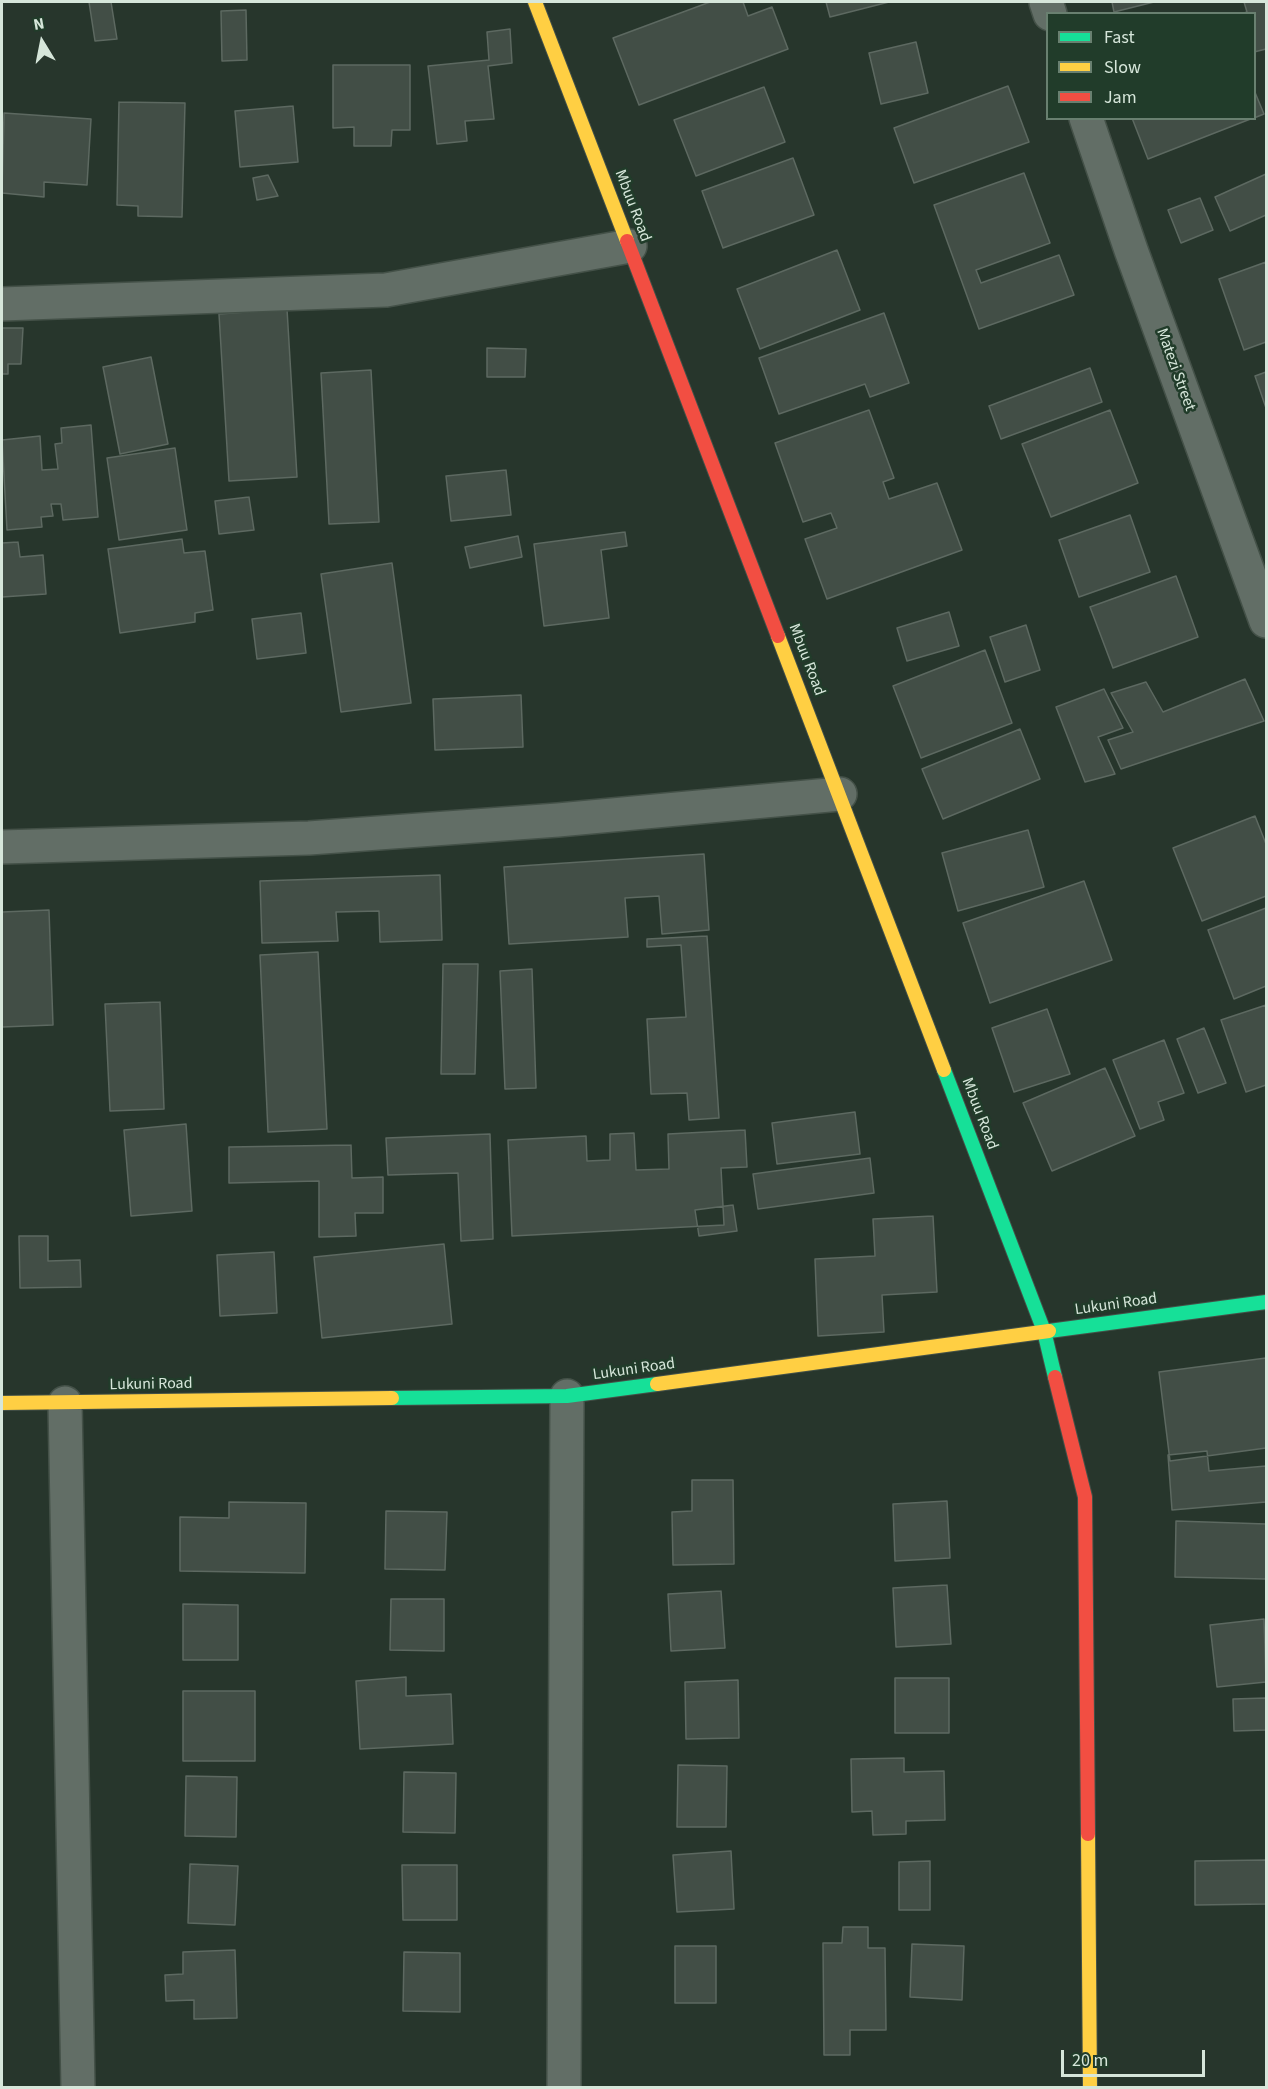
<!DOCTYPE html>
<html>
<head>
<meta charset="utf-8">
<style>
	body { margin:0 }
	#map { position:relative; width:1268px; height:2089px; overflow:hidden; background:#27362c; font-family:"Source Sans 3",sans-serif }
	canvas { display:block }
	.frame { position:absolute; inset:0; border:3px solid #d6e6da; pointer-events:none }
	.legend { position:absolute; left:1046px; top:12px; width:210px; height:108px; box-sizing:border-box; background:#213c2a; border:2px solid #698070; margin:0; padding:8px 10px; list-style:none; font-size:18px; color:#d6e6da }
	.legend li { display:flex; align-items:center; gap:12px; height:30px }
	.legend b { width:30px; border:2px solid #698070 }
	.north { position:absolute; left:12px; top:12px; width:60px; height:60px; -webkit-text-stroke:4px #213c2a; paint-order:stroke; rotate:350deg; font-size:16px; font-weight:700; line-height:24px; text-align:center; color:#d6e6da }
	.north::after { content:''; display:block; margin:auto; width:21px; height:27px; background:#d6e6da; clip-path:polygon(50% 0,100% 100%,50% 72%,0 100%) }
	.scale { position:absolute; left:1061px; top:2050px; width:144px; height:27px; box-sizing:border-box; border:3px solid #d6e6da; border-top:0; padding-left:8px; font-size:18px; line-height:21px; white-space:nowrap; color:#d6e6da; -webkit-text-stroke:4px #213c2a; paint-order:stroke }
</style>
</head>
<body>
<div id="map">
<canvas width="1268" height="2089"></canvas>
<div class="frame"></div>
<ul class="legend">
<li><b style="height:8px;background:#16e098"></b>Fast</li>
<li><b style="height:8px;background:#ffcf43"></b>Slow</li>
<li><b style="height:8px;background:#f24e42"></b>Jam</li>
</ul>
<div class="north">N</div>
<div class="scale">20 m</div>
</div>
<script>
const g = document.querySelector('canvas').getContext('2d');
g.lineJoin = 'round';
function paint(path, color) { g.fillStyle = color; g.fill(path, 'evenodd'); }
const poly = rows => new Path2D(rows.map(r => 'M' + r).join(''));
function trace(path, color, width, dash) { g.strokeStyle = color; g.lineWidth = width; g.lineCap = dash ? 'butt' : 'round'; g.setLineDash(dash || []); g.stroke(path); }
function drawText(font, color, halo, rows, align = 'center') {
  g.font = font + ' "Source Sans 3",sans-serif'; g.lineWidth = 5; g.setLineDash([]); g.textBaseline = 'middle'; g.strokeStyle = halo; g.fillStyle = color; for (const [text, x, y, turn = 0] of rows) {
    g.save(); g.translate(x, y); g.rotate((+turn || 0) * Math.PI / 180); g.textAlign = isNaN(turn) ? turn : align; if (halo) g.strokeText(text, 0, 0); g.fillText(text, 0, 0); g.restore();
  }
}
const building = poly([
	[89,2,111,2,117,39,95,41,89,2],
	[710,2,743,2,748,16,772,7,788,49,639,105,613,38,710,2],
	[826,2,889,2,830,17,826,2],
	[1112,2,1154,2,1114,12,1112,2],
	[1244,2,1266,2,1266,49,1254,52,1254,14,1241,14,1247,12,1244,2],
	[246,10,247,60,222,61,221,11,246,10],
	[510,29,512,63,488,66,494,119,465,121,467,141,437,144,428,66,489,60,487,32,510,29],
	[916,42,928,93,881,104,869,53,916,42],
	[333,65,410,65,410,130,392,130,391,146,354,146,354,127,333,128,333,65],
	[1008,86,1029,142,914,183,894,128,1008,86],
	[764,87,785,142,696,176,674,120,764,87],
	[1254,90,1264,114,1254,118,1254,90],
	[119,102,185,103,182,217,138,216,138,206,117,205,119,102],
	[293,106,298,162,240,167,235,111,293,106],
	[4,113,91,119,87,185,44,182,44,197,2,193,4,113],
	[1132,118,1253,118,1148,159,1132,118],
	[793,158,814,215,723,248,702,191,793,158],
	[1024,173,1050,243,976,270,981,283,1059,255,1074,295,979,329,934,205,1024,173],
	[1266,174,1266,215,1230,231,1215,197,1266,174],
	[268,175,278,196,257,200,253,178,268,175],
	[1200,198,1213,230,1181,243,1168,210,1200,198],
	[837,250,860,310,760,349,737,289,837,250],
	[1266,262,1266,342,1244,350,1219,279,1266,262],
	[287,309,297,477,229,481,219,314,287,309],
	[884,313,909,383,870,397,865,384,779,414,759,358,884,313],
	[2,328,23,328,21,364,8,364,8,374,2,374,2,328],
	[487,348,526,349,525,377,487,377,487,348],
	[151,357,168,444,120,454,103,367,151,357],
	[1090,368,1102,402,1001,439,989,406,1090,368],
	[371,370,379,522,329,524,321,373,371,370],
	[1266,372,1266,408,1255,376,1266,372],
	[869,410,894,478,883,482,889,499,937,483,962,550,827,599,805,539,837,528,831,513,803,522,775,443,869,410],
	[1110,410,1138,483,1051,517,1022,444,1110,410],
	[91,425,98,517,63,520,61,504,51,504,53,516,41,517,42,527,7,530,2,440,40,436,42,470,58,469,55,444,62,443,61,428,91,425],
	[175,448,187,530,119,540,107,458,175,448],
	[506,470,511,515,451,521,446,476,506,470],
	[249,497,254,530,219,534,215,501,249,497],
	[1130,515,1150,572,1079,597,1059,540,1130,515],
	[625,532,627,546,601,550,609,618,544,626,534,544,625,532],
	[518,536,522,557,470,568,465,547,518,536],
	[182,539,184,553,205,551,213,610,195,613,195,622,120,633,108,549,182,539],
	[18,542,20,557,43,555,46,594,2,597,2,543,18,542],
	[392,563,411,703,341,712,321,574,392,563],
	[1176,576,1198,637,1113,668,1090,607,1176,576],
	[949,612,959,646,907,661,897,628,949,612],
	[301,613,306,653,257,659,252,619,301,613],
	[1026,625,1040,670,1005,682,990,637,1026,625],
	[985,650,1012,723,921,758,893,686,985,650],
	[1245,679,1264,721,1121,769,1108,740,1133,732,1111,693,1146,682,1163,712,1245,679],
	[1104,689,1123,728,1098,737,1115,774,1085,782,1056,707,1104,689],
	[521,695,523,747,435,750,433,699,521,695],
	[1020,729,1040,779,943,819,922,769,1020,729],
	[1255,816,1266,844,1266,896,1202,921,1173,848,1255,816],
	[1028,830,1044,887,958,911,942,853,1028,830],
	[704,854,709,930,662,934,659,896,625,898,628,937,509,944,504,867,704,854],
	[440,875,442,940,380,942,379,911,336,912,338,941,262,943,260,881,440,875],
	[1084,881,1112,960,990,1003,963,923,1084,881],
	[1266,908,1266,986,1234,999,1208,930,1266,908],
	[49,910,53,1025,2,1027,2,912,49,910],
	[707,936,719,1118,689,1120,687,1093,651,1094,647,1019,686,1017,681,945,647,947,647,939,707,936],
	[318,952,327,1129,268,1132,260,955,318,952],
	[443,964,478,964,475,1074,441,1074,443,964],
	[532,969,536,1088,505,1089,500,971,532,969],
	[160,1002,164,1109,110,1111,105,1004,160,1002],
	[1266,1005,1266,1085,1246,1092,1221,1020,1266,1005],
	[1047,1009,1070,1074,1014,1092,992,1028,1047,1009],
	[1204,1028,1226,1083,1198,1093,1177,1039,1204,1028],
	[1164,1040,1184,1093,1158,1102,1164,1120,1140,1129,1113,1060,1164,1040],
	[1105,1068,1135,1136,1052,1171,1023,1103,1105,1068],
	[855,1112,860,1154,777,1164,772,1123,855,1112],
	[186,1124,192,1211,131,1216,124,1130,186,1124],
	[745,1130,747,1167,721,1168,724,1225,512,1236,508,1140,586,1136,587,1161,610,1160,610,1134,634,1133,636,1170,669,1169,668,1134,745,1130],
	[490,1134,493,1239,461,1241,458,1173,388,1175,386,1138,490,1134],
	[351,1145,352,1178,383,1177,383,1213,355,1213,356,1236,319,1237,319,1181,229,1183,229,1147,351,1145],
	[870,1158,874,1193,758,1209,753,1174,870,1158],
	[733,1205,737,1231,699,1236,695,1210,733,1205],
	[933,1216,937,1292,882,1295,884,1332,818,1336,815,1259,875,1256,873,1219,933,1216],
	[19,1236,48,1236,48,1261,80,1260,81,1287,20,1288,19,1236],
	[444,1244,452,1324,322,1338,314,1257,444,1244],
	[274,1252,277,1313,220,1316,217,1255,274,1252],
	[1266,1358,1266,1448,1170,1461,1159,1372,1266,1358],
	[1207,1451,1209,1471,1266,1466,1266,1502,1172,1510,1168,1455,1207,1451],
	[692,1480,733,1480,734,1564,673,1565,672,1512,692,1511,692,1480],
	[947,1501,950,1558,895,1561,893,1504,947,1501],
	[229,1502,306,1503,305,1573,180,1571,180,1517,229,1518,229,1502],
	[386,1511,447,1512,445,1570,385,1569,386,1511],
	[1176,1521,1266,1524,1266,1579,1175,1577,1176,1521],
	[947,1585,951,1644,896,1647,893,1588,947,1585],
	[721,1591,725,1648,671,1651,668,1594,721,1591],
	[391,1599,444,1599,444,1651,390,1650,391,1599],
	[183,1604,238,1605,238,1660,183,1660,183,1604],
	[1264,1619,1266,1682,1217,1687,1210,1625,1264,1619],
	[406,1677,406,1696,451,1694,453,1744,360,1749,356,1681,406,1677],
	[895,1678,949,1678,949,1733,895,1733,895,1678],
	[738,1680,739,1738,686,1739,685,1682,738,1680],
	[183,1691,255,1691,255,1761,183,1761,183,1691],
	[1266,1698,1266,1730,1234,1731,1233,1699,1266,1698],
	[904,1758,904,1772,944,1771,945,1820,906,1821,906,1834,873,1835,872,1811,852,1812,851,1759,904,1758],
	[678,1765,727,1766,726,1827,677,1827,678,1765],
	[404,1772,456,1773,455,1833,403,1832,404,1772],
	[186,1776,237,1777,236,1837,185,1836,186,1776],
	[731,1851,734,1909,677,1912,673,1855,731,1851],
	[1266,1860,1266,1904,1195,1905,1195,1861,1266,1860],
	[930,1861,930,1910,899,1910,899,1862,930,1861],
	[190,1864,238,1866,235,1925,188,1923,190,1864],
	[402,1865,457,1865,457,1920,403,1920,402,1865],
	[843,1927,868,1927,868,1948,885,1948,886,2030,850,2030,850,2055,824,2055,823,1943,842,1943,843,1927],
	[912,1944,964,1946,962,2000,910,1997,912,1944],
	[675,1946,716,1946,716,2003,675,2003,675,1946],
	[235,1950,237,2018,194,2019,194,2000,166,2001,165,1975,183,1974,183,1952,235,1950],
	[404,1952,460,1953,460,2012,403,2011,404,1952]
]);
const street = poly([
	[1046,2,1050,14],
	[1086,118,1131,250,1266,621],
	[2,304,386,290,630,246],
	[2,847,309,838,558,820,840,794],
	[65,1403,78,2088],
	[564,2088,567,1396]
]);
const fast = poly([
	[944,1070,1044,1331,1055,1377],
	[1049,1331,1266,1302],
	[392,1398,567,1396,657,1384]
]);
const slow = poly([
	[535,2,627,241],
	[778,636,944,1070],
	[657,1384,1049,1331],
	[2,1403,392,1398],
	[1088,1834,1090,2088]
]);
const jam = poly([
	[627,241,778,636],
	[1055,1377,1085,1497,1088,1834]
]);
const streetNames = [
	["Mbuu Road",632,206,69],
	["Matezi Street",1175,370,70],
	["Mbuu Road",806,660,69],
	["Mbuu Road",979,1114,69],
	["Lukuni Road",1116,1305,-8],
	["Lukuni Road",634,1370,-8],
	["Lukuni Road",151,1385,-1]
];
paint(building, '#424e46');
trace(building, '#5d6961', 1.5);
trace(street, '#445148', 36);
trace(fast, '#445148', 16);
trace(slow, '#445148', 16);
trace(jam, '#445148', 16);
trace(street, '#626e66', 33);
trace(fast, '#16e098', 14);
trace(slow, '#ffcf43', 14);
trace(jam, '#f24e42', 14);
drawText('16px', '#d6e6da', '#213c2a', streetNames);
</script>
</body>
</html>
